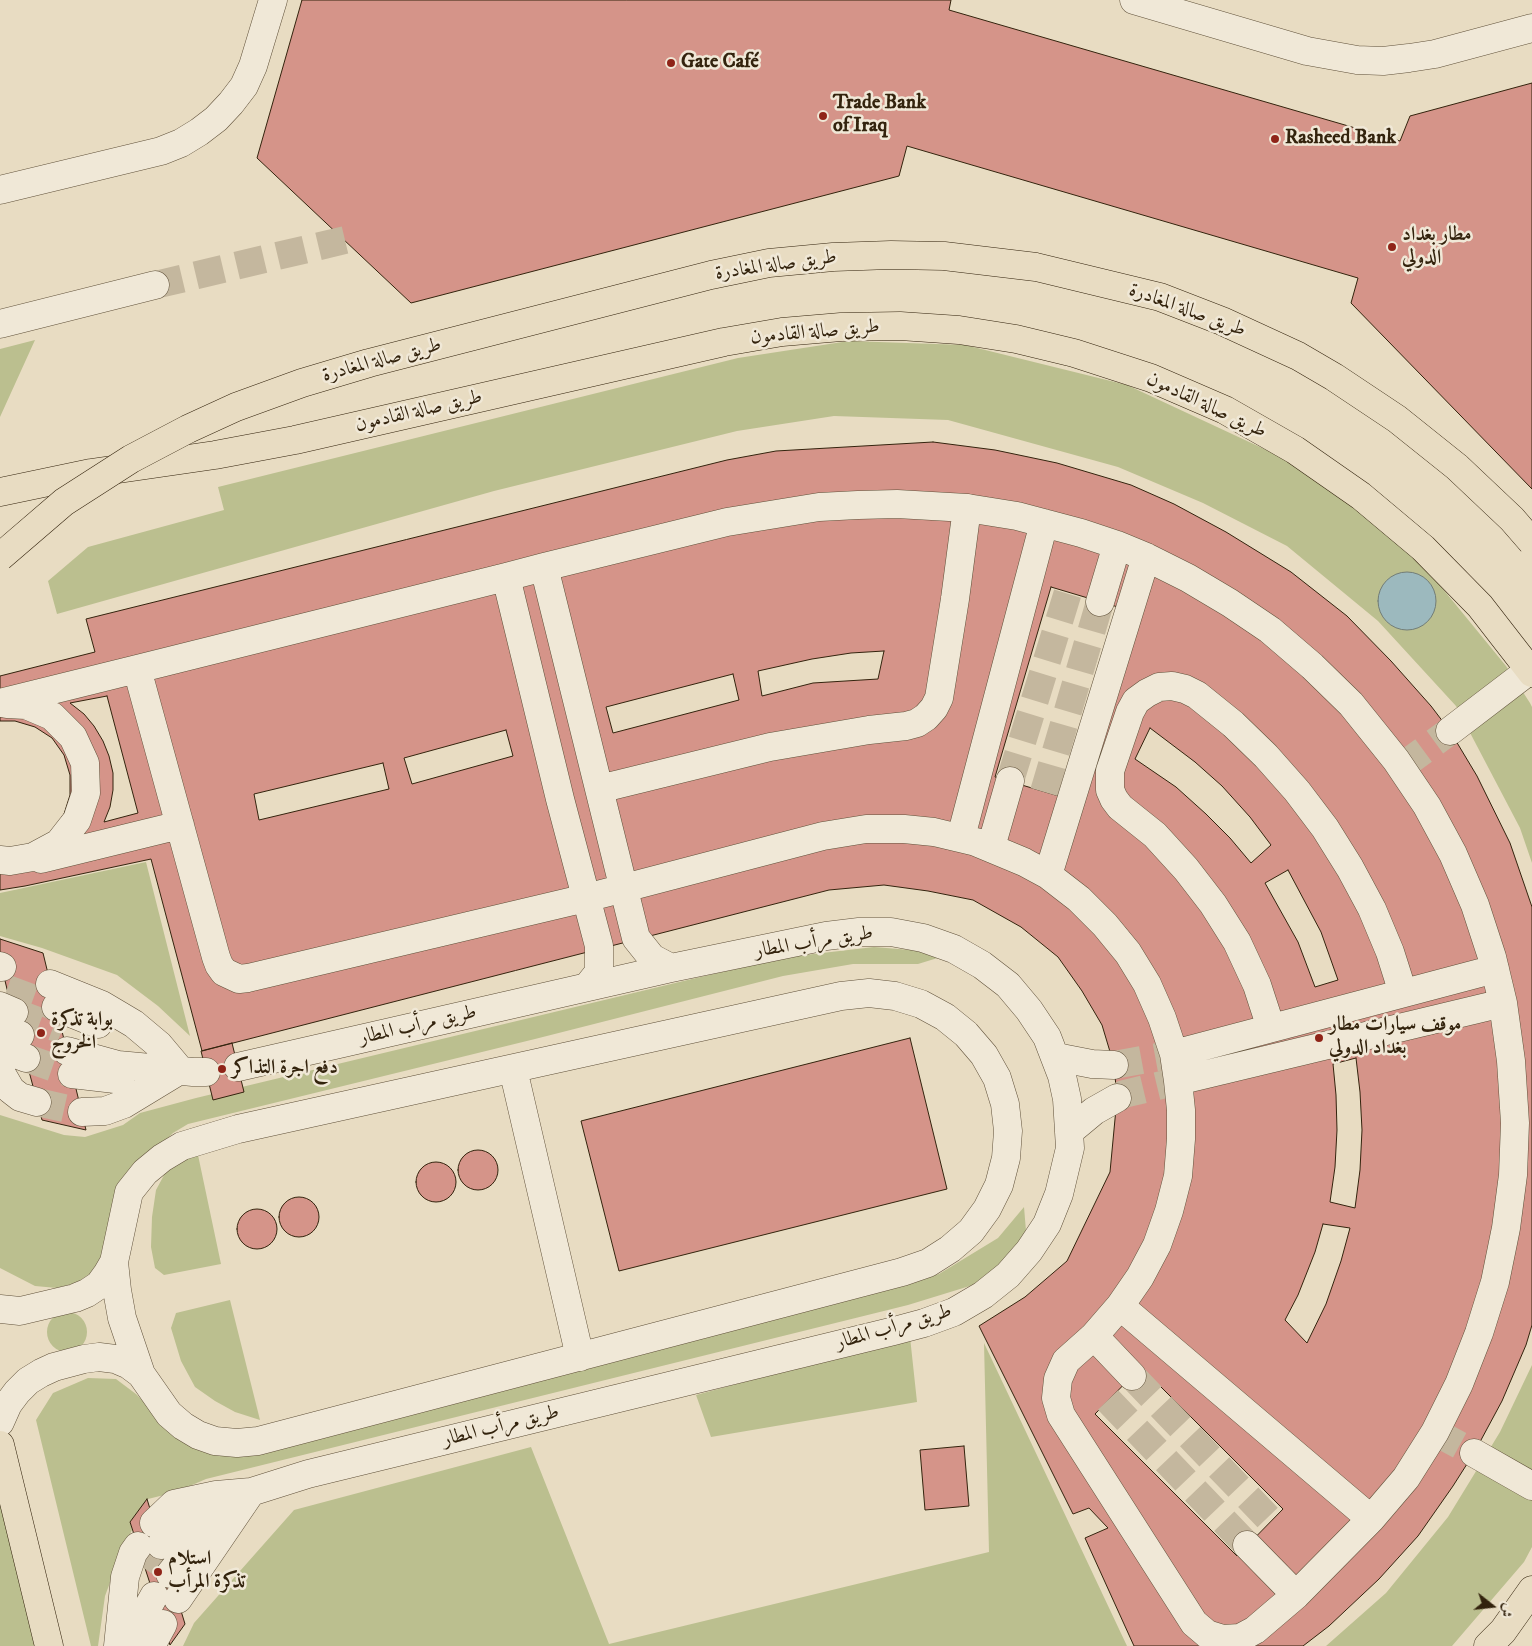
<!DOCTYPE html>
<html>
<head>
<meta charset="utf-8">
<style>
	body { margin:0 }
	#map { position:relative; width:1532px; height:1646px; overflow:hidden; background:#e8dcc2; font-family:"IM FELL DW Pica",Amiri,serif }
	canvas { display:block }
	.north { position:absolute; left:1467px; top:1581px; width:50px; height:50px; -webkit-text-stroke:4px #f0e8d7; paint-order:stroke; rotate:106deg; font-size:14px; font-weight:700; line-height:20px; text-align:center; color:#33230d }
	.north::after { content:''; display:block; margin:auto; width:18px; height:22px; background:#33230d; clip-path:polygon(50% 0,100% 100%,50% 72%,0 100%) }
</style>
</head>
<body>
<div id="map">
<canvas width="1532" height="1646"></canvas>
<div class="north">ش</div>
</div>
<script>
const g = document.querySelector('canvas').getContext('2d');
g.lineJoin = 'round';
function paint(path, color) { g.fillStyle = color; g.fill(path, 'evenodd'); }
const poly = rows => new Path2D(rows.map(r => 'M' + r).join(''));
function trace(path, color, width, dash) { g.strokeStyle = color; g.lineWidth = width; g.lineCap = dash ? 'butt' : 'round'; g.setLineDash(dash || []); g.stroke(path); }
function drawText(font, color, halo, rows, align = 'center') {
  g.font = font + ' "IM FELL DW Pica",Amiri,serif'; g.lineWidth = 5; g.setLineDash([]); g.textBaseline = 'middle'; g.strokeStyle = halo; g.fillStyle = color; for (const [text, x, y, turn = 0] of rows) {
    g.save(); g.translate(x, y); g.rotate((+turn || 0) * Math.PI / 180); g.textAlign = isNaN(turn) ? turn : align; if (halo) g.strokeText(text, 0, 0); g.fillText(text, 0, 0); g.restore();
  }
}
const green = poly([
	[35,340,0,417,0,349],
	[849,341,965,345,1127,385,1305,468,1411,550,1506,666,1530,703,1532,707,1532,863,1520,828,1456,706,1378,621,1287,546,1203,503,1118,467,948,420,834,416,737,431,494,491,57,614,48,581,88,547,224,510,218,487,738,358],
	[146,862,190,1036,158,1006,117,975,42,948,0,936,0,893],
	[874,947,923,951,944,956,918,964,853,964,783,976,535,1039,188,1124,173,1133,145,1160,100,1267,76,1283,57,1288,35,1286,0,1268,0,1115,64,1135,85,1137,123,1125,140,1113,196,1098,696,978,788,957],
	[198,1155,221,1264,164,1275,155,1268,151,1247,152,1217,156,1190,170,1164],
	[1024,1207,1027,1243,973,1285,908,1305,206,1479,176,1492,148,1499,130,1522,132,1530,121,1553,105,1596,98,1646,91,1646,36,1420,53,1393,88,1378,116,1379,136,1394,151,1409,220,1435,750,1322,939,1274,998,1238],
	[230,1300,260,1420,235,1412,215,1401,195,1387,181,1361,171,1328,176,1313],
	'47 1332a20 20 0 1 1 40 0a20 20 0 1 1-40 0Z',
	[910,1337,917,1402,711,1437,696,1395],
	[984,1343,1127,1646,183,1646,194,1623,294,1510,531,1447,609,1644,989,1552],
	[1532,1365,1532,1547,1524,1562,1452,1646,1326,1646,1386,1593,1448,1517,1500,1432],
	[0,1478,41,1646,0,1646]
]);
const water = poly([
	'1378 601a29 29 0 1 1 58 0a29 29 0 1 1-58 0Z'
]);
const building = poly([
	[302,0,951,0,949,10,1400,141,1410,116,1532,83,1532,489,1351,303,1358,278,907,146,899,176,411,303,257,158,302,0],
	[933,442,995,450,1057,463,1131,485,1174,504,1226,532,1291,572,1347,616,1391,661,1431,706,1450,731,1477,776,1510,843,1532,907,1532,1325,1526,1345,1502,1401,1474,1453,1453,1486,1418,1536,1379,1579,1329,1626,1303,1646,1134,1646,1085,1538,1108,1528,1089,1508,1073,1514,979,1326,1025,1297,1067,1261,1110,1172,1117,1098,1114,1065,1102,1025,1082,991,1058,957,1021,927,973,900,928,891,884,885,829,890,202,1051,151,859,25,886,0,890,0,850,36,843,52,831,64,814,70,795,70,775,64,755,52,738,35,727,15,721,0,721,0,676,95,652,86,619,727,460,776,451,933,442],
	[1051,587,1118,607,1062,797,995,777,1051,587],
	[884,651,878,679,813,683,762,696,758,671,812,659,851,653,884,651],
	[733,674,739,700,613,733,606,707,733,674],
	[107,696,138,813,104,822,110,807,113,790,113,773,109,756,103,741,94,726,84,714,70,703,107,696],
	[1150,728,1195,762,1222,786,1250,817,1271,845,1251,863,1230,838,1206,814,1176,787,1135,759,1150,728],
	[506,730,513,756,412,784,404,758,506,730],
	[383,763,389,789,259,820,254,794,383,763],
	[1288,870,1321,932,1338,980,1315,987,1298,942,1265,883,1288,870],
	[1356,1058,1360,1092,1362,1130,1360,1170,1355,1208,1330,1202,1335,1167,1337,1130,1336,1095,1333,1064,1356,1058],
	[1323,1224,1350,1228,1341,1261,1326,1304,1307,1343,1285,1320,1298,1295,1315,1252,1323,1224],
	[1141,1367,1283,1509,1237,1556,1095,1414,1141,1367],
	[0,939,43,953,86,1130,42,1120,7,989,0,960,0,939],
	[910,1038,947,1189,619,1271,581,1121,910,1038],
	[232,1043,244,1092,213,1100,201,1051,232,1043],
	'458 1170a20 20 0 1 1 40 0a20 20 0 1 1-40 0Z',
	'416 1182a20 20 0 1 1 40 0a20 20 0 1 1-40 0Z',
	'279 1217a20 20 0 1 1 40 0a20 20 0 1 1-40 0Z',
	'237 1229a20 20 0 1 1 40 0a20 20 0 1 1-40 0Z',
	[964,1446,969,1506,925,1510,920,1450,964,1446],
	[147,1499,185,1624,170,1645,130,1522,147,1499]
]);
const minorTunnel = poly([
	[155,285,345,240],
	[1401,767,1450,731],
	[1010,781,1068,592],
	[1044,792,1100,602],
	[7,989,56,1007],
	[14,1012,62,1030],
	[26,1058,72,1074],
	[1114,1065,1174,1054],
	[1117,1098,1124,1094,1178,1081],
	[37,1102,82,1112],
	[1132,1376,1271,1521],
	[1108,1400,1247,1545],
	[1435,1432,1474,1453],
	[145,1569,161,1545]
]);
const minor = poly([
	[1134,0,1307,51,1357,60,1383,61,1409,58,1435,54,1532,28],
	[0,190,161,151,181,143,199,132,216,119,231,103,244,86,253,66,273,0],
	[0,324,155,285],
	[544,567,636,938,652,958,671,968],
	[506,577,560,799,599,946,599,972,587,987],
	[1100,602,1117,545],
	[0,703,137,669,506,577,544,567,727,522,819,507,858,505,897,504,967,508,1017,516,1081,533,1117,545,1146,557,1188,578,1230,603,1270,630,1312,666,1351,704,1396,760,1427,806,1453,854,1475,905,1492,957,1503,1003,1511,1061,1515,1123,1513,1175,1506,1228,1495,1282,1479,1333,1459,1384,1435,1432,1406,1478,1371,1519,1296,1595,1255,1630,1240,1638,1223,1639,1207,1634,1194,1623,1061,1415,1056,1398,1058,1379,1066,1361,1094,1336,1120,1306,1140,1277,1157,1245,1169,1211,1178,1176,1181,1139,1181,1110,1178,1081,1174,1054,1162,1018,1147,984,1128,953,1105,925,1079,899,1048,875,1024,862,976,842,934,832,904,829,866,829,823,836,586,898,248,978,239,979,224,972,219,965,216,957,137,669],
	[1450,731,1530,670],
	[599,789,770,747,869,730,906,726,917,723,926,717,934,708,939,698,955,599,967,508],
	[961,837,1044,523],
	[991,847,1010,781],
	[41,859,180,825],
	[0,860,10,861,33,857,59,843,77,820,86,793,85,763,73,737,52,716,26,705,7,704],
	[1048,875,1146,557],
	[0,966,2,967],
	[50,984,102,1005,134,1024,159,1045,180,1070],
	[869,993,895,996,921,1004,945,1017,966,1034,984,1055,997,1078,1005,1104,1008,1131,1006,1158,999,1185,987,1209,971,1231,950,1249,928,1263,902,1272,258,1441,237,1443,215,1441,198,1435,183,1426,169,1414,141,1374,122,1318,117,1290,114,1262,129,1192,145,1172,162,1158,182,1146,238,1129,841,996,869,993],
	[0,1006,14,1012],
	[56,1007,98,1024],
	[0,1027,20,1035],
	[1271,1028,1257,985,1237,942,1213,904,1186,869,1155,835,1120,807,1114,799,1110,790,1110,771,1130,712,1136,701,1147,693,1159,687,1172,686,1185,689,1197,695,1233,724,1266,756,1297,791,1325,828,1350,868,1372,909,1390,952,1403,993],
	[0,1048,26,1058],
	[67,1051,118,1065,193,1072,206,1072],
	[1174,1054,1495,969],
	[1056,1057,1092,1064,1114,1065],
	[513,1069,580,1357],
	[0,1071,11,1090,20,1097,37,1102],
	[72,1074,115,1079,121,1078],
	[1178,1081,1503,1003],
	[82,1112,105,1111,124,1104,180,1070],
	[1070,1131,1094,1111,1117,1098],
	[1120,1306,1371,1519],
	[0,1309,20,1311,75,1298,87,1293,99,1285,107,1274,114,1262],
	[1094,1336,1132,1376],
	[0,1422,8,1404,17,1392,28,1381,41,1373,54,1367,84,1359,99,1357,115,1359,129,1365,141,1374],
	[1474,1453,1532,1486],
	[154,1523,174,1504,216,1495,251,1492,308,1474,894,1331,924,1323,954,1312,983,1295,1008,1275,1029,1251,1047,1224,1059,1194,1070,1148,1067,1099,1062,1076,1047,1037,1029,1010,1008,985,982,965,954,949,923,938,891,932,859,932,826,936,671,968,238,1067],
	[161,1545,167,1536,194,1516,222,1504],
	[1247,1545,1296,1595],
	[170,1574,190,1549,207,1532],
	[178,1599,251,1492],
	[118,1646,125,1577,133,1553,138,1546],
	[126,1646,154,1596],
	[151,1646,163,1624]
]);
const major = poly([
	[0,492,91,473,215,455,295,440,724,342,782,332,841,327,900,326,959,330,1016,339,1074,353,1151,378,1225,410,1295,450,1361,496,1423,548,1480,606,1532,673],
	[0,1445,49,1646],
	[1488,1646,1503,1631,1532,1590]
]);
const majorBridge = poly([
	[0,557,64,502,131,459,188,429,236,407,302,383,369,363,711,275,769,263,833,257,891,255,944,256,1036,267,1160,297,1222,321,1298,356,1334,377,1397,419,1457,467,1512,519,1532,542]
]);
const markers = [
	[671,63,5,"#8f2418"],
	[823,116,5,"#8f2418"],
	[1275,139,5,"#8f2418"],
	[1392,247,5,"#8f2418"],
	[41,1033,5,"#8f2418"],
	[1319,1038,5,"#8f2418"],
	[222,1069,5,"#8f2418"],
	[158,1572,5,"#8f2418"]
];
const poiNames = [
	["Gate Café",681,63],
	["Trade Bank",833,104],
	["of Iraq",833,127],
	["Rasheed Bank",1285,139],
	["مطار بغداد",1402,236],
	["الدولي",1402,259],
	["بوابة تذكرة",51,1021],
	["الخروج",51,1044],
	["موقف سيارات مطار",1329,1026],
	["بغداد الدولي",1329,1049],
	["دفع اجرة التذاكر",232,1069],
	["استلام",168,1560],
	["تذكرة المرأب",168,1583]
];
const streetNames = [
	["طريق صالة المغادرة",776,266,-8],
	["طريق صالة المغادرة",1187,311,20],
	["طريق صالة القادمون",815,333,-5],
	["طريق صالة المغادرة",382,361,-15],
	["طريق صالة القادمون",1206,406,25],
	["طريق صالة القادمون",419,412,-13],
	["طريق مرأب المطار",814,943,-9],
	["طريق مرأب المطار",418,1026,-13],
	["طريق مرأب المطار",894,1328,-16],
	["طريق مرأب المطار",501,1427,-14]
];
paint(green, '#bbbf8f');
paint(water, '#9cb9be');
trace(water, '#727d77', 1);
paint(building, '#d59489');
trace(building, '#33230d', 1);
trace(minorTunnel, '#c4b79e', 28, [28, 14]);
trace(minor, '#60513a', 29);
trace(major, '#33230d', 29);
trace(minor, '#f0e8d7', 28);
trace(major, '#e8dcc2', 28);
trace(majorBridge, '#33230d', 29, []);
trace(majorBridge, '#e8dcc2', 28);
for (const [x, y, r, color] of markers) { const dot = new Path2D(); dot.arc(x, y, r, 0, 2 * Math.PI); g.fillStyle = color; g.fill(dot); trace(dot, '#f0e8d7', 2); }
drawText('bold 20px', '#33230d', '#f0e8d7', poiNames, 'left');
drawText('20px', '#33230d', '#f0e8d7', streetNames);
</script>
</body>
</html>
